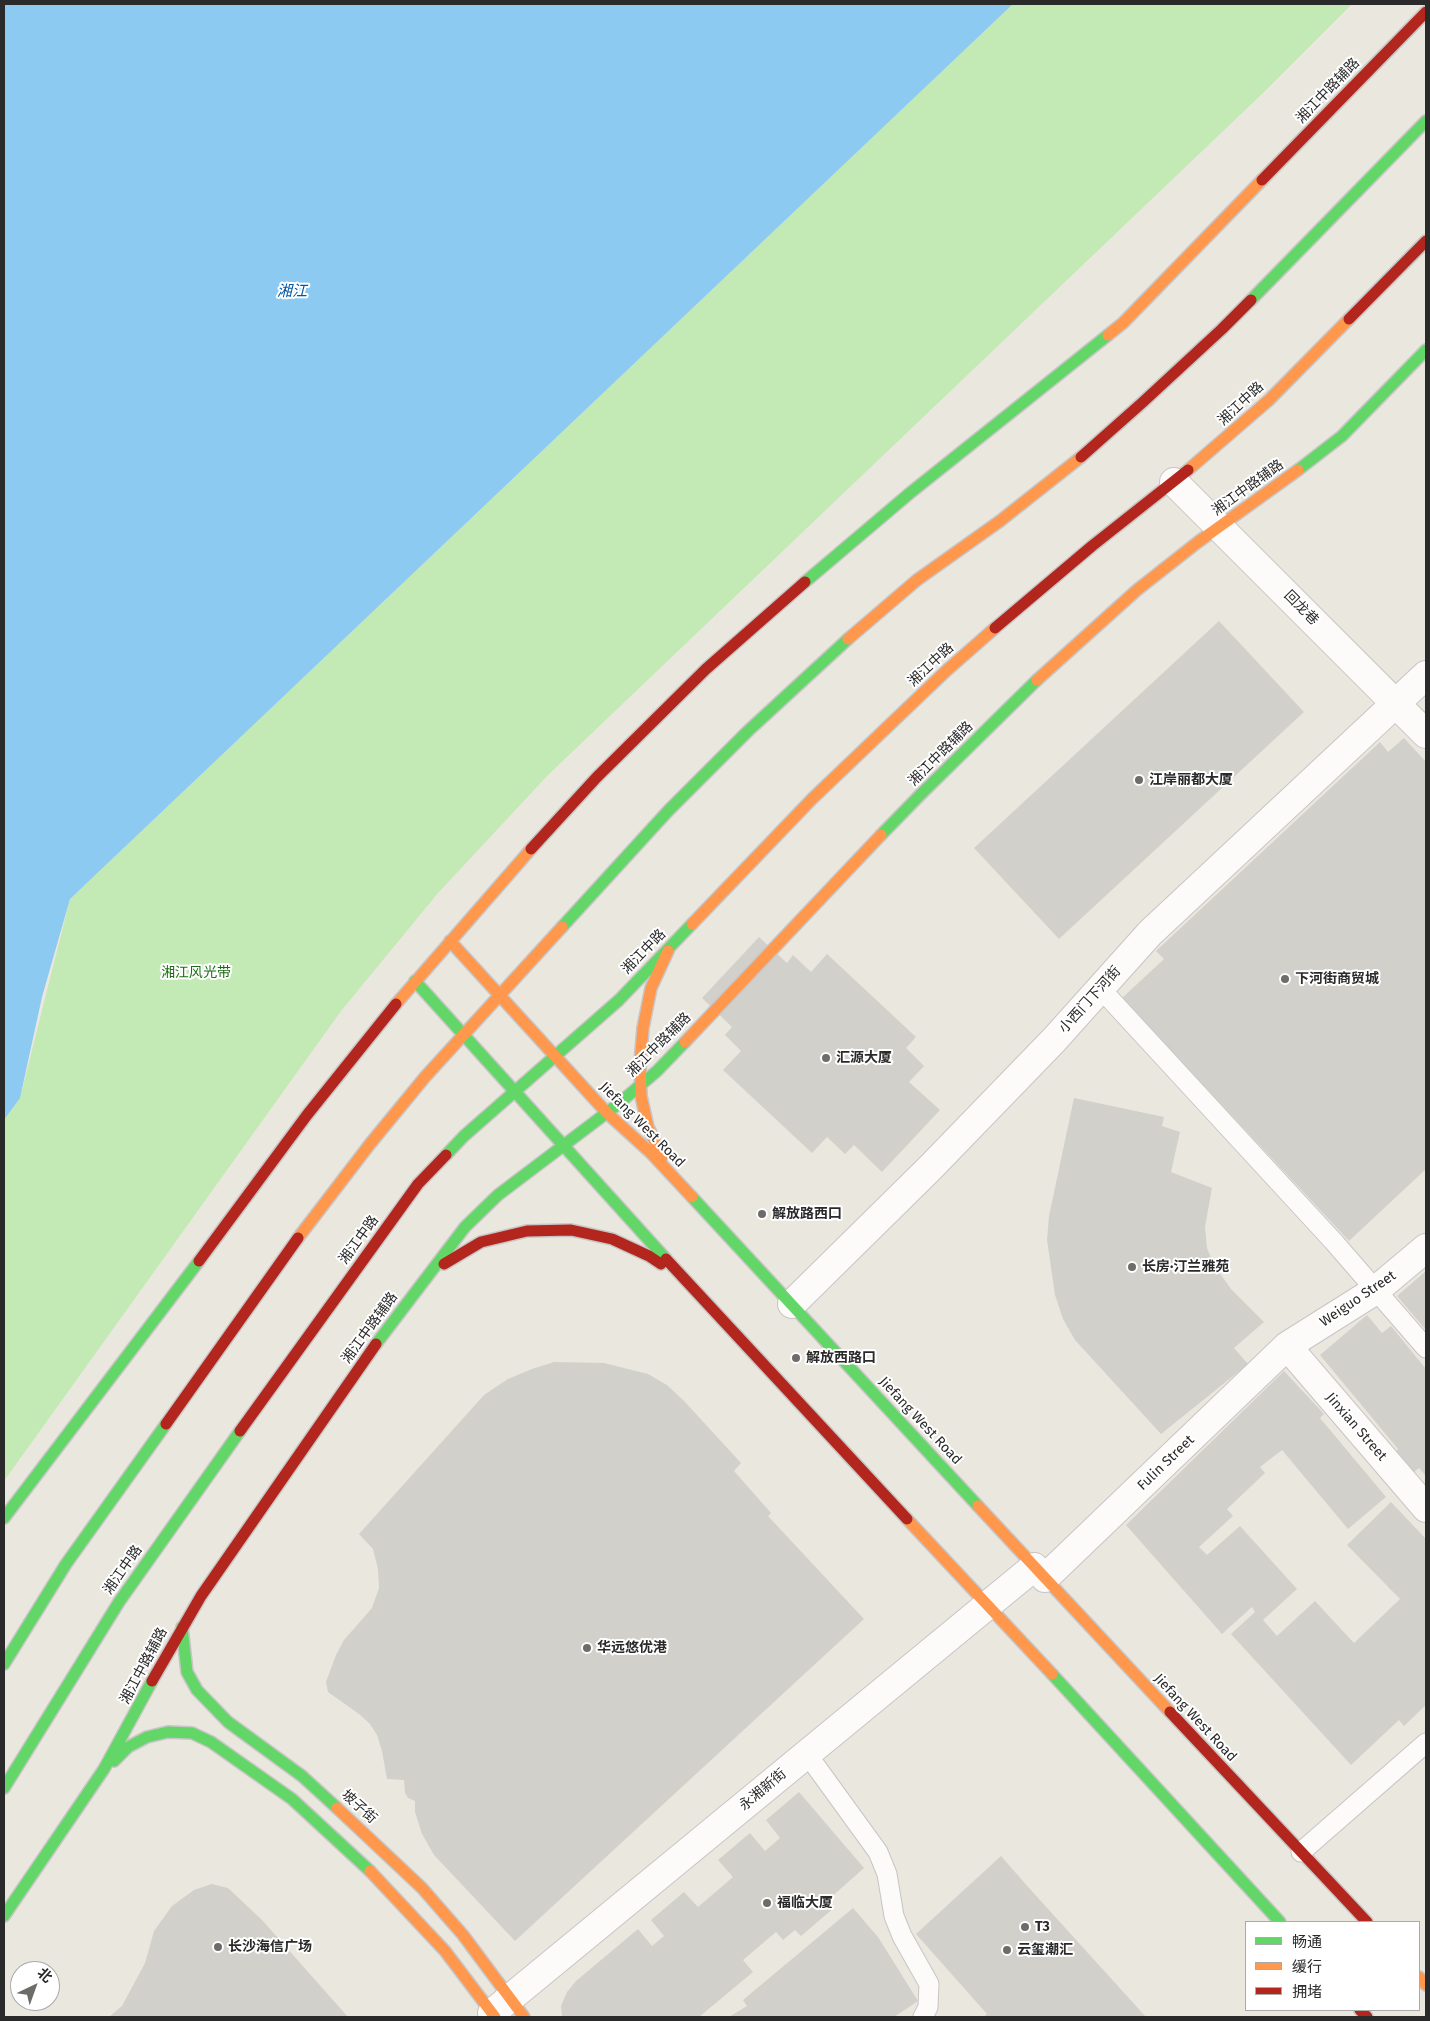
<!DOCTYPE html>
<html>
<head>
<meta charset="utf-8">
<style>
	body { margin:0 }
	#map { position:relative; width:1430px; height:2021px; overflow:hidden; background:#eae7df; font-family:"Fira Sans","Noto Sans SC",sans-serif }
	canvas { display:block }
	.frame { position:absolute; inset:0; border:5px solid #2a2a2a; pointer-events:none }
	.legend { position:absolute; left:1245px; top:1921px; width:175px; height:90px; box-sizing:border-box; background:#fff; border:1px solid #aaa; margin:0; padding:6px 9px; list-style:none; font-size:15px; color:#2a2a2a }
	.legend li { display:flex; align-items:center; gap:10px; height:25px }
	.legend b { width:25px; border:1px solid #aaa }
	.north { position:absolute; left:10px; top:1961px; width:50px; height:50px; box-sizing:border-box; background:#fff; border:1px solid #aaa; border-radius:50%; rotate:42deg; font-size:14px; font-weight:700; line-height:20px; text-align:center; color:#2a2a2a }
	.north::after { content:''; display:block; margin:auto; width:18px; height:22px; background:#6d6c69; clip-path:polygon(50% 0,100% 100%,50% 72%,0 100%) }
</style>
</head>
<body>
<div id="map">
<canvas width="1430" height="2021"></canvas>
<div class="frame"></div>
<ul class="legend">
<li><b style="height:6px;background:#63d668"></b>畅通</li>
<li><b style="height:6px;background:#ff974d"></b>缓行</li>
<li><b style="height:6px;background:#b3261e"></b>拥堵</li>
</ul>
<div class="north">北</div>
</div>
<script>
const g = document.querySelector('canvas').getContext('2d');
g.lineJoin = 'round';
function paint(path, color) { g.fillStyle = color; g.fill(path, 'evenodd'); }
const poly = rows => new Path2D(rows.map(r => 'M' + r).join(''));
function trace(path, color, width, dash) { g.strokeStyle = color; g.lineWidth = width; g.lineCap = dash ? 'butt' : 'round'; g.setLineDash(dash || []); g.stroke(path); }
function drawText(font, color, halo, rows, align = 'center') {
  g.font = font + ' "Fira Sans","Noto Sans SC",sans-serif'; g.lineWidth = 4; g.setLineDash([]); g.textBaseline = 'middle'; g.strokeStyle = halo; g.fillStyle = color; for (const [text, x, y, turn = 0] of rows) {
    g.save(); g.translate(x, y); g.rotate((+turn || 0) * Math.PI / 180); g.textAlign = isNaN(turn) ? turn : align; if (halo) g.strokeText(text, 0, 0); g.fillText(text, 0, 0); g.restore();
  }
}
const green = poly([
	[1013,4,1352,4,1263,93,548,775,438,893,341,1011,4,1481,4,1120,20,1098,70,899]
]);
const water = poly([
	[4,4,1013,4,70,899,42,997,20,1098,4,1120]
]);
const building = poly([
	[1219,621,1304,712,1059,939,974,848],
	[1404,738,1426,762,1426,1169,1349,1241,1122,998,1164,959,1156,951,1380,742,1388,752],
	[759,937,787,963,793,955,811,972,827,954,916,1037,906,1048,924,1066,909,1082,940,1110,882,1172,854,1145,845,1154,827,1137,812,1153,723,1070,741,1051,725,1035,732,1027,702,998],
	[1074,1098,1164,1117,1162,1126,1180,1132,1171,1172,1212,1188,1205,1227,1207,1248,1214,1265,1231,1289,1264,1322,1234,1348,1248,1364,1161,1434,1075,1340,1063,1319,1055,1295,1047,1240,1049,1216],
	[1426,1271,1426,1330,1397,1296],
	[1367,1315,1382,1333,1391,1326,1426,1369,1426,1476,1419,1468,1413,1473,1395,1452,1398,1449,1320,1355],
	[554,1362,604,1363,648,1374,667,1385,685,1402,741,1463,734,1471,771,1513,768,1516,864,1619,515,1941,434,1855,422,1834,415,1812,415,1801,408,1798,405,1793,404,1780,387,1779,382,1751,377,1735,370,1724,359,1714,328,1692,326,1682,336,1655,344,1640,372,1608,379,1588,378,1569,373,1549,359,1534,484,1395,508,1379,532,1369],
	[1284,1371,1324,1414,1320,1418,1386,1497,1348,1529,1282,1450,1260,1467,1265,1473,1227,1509,1233,1516,1199,1547,1207,1555,1240,1526,1297,1589,1263,1620,1277,1636,1315,1601,1354,1643,1400,1599,1347,1545,1391,1502,1426,1539,1426,1705,1404,1726,1399,1720,1351,1765,1231,1634,1255,1612,1252,1607,1222,1634,1126,1525],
	[799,1792,864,1868,829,1899,835,1907,801,1936,795,1930,783,1940,776,1932,743,1960,753,1972,699,2017,562,2017,561,2006,567,1992,576,1981,638,1929,652,1946,664,1936,651,1920,684,1892,698,1907,733,1877,718,1860,750,1833,765,1851,780,1838,766,1820],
	[1001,1856,1029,1888,1146,2017,984,2017,987,2014,916,1934],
	[212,1884,228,1888,262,1920,348,2017,109,2017,122,2006,145,1963,154,1931,172,1906,194,1890],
	[853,1908,878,1937,918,2001,894,2017,729,2017,747,2006,743,2000]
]);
const lane = poly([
	[1100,988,1334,1242,1426,1348],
	[807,1754,878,1852,887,1874,894,1916,902,1936,929,1984,928,2007,923,2017],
	[1301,1852,1426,1743]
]);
const street = poly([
	[1174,482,1426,734],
	[792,1304,931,1167,1054,1040,1150,933,1426,675],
	[1287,1346,1426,1508],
	[1045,1578,1287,1346,1376,1290,1426,1248],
	[492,2013,1034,1567]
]);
const fast = poly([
	[1251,300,1426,121],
	[1298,470,1342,436,1426,350],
	[805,582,910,493,1108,335],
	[881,835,920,795,1037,680],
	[562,927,668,811,748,731,848,639],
	[415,981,666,1259],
	[446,1155,464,1136,619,1000,692,924],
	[692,1197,978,1506],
	[376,1344,465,1227,498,1195,617,1105,657,1071,685,1042],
	[4,1518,199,1261],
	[182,1627,187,1672,197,1690,228,1722,302,1776,337,1808],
	[4,1664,66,1564,166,1424],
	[1052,1674,1280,1922],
	[114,1761,128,1747,147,1737,168,1732,192,1733,211,1742,292,1799,370,1871],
	[4,1788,119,1602,240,1431],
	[4,1916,104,1769,152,1681]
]);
const slow = poly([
	[1108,335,1123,323,1262,180],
	[1188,470,1269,400,1349,319],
	[848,639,917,580,1000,521,1081,457],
	[1037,680,1137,590,1198,542,1298,470],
	[692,924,812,799,946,671,995,628],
	[450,941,607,1113,651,1153,692,1197],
	[396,1004,531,849],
	[685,1042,881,835],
	[662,1157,648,1127,641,1096,640,1063,643,1028,651,988,668,951],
	[298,1238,370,1144,425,1077,562,927],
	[978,1506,1170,1712],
	[907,1519,1052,1674],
	[337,1808,422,1888,463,1935,524,2017],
	[370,1871,445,1951,495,2017],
	[1419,1977,1426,1985]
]);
const jam = poly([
	[1262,180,1426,12],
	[1349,319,1426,241],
	[1081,457,1143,402,1222,329,1251,300],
	[995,628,1092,546,1188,470],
	[531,849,597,777,706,669,805,582],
	[666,1259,907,1519],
	[199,1261,307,1115,396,1004],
	[444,1264,481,1242,527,1231,571,1230,612,1239,649,1256,661,1264],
	[166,1424,298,1238],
	[240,1431,418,1184,446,1155],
	[152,1681,201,1596,376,1344],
	[1170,1712,1367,1922],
	[1360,2010,1367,2017]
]);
const markers = [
	[1139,780,5,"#6d6c69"],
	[1285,979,5,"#6d6c69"],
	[826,1058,5,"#6d6c69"],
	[762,1214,5,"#6d6c69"],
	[1132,1267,5,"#6d6c69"],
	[796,1358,5,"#6d6c69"],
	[587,1648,5,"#6d6c69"],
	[767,1903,5,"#6d6c69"],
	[1025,1927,5,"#6d6c69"],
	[218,1947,5,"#6d6c69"],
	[1007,1950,5,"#6d6c69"]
];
const streetNames = [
	["湘江中路辅路",1328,91,-46],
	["湘江中路",1241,404,-43],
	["湘江中路辅路",1248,488,-36],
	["回龙巷",1301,608,45],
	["湘江中路",931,665,-43],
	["湘江中路辅路",941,754,-45],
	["湘江中路",644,952,-46],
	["小西门下河街",1090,1000,-48],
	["湘江中路辅路",659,1045,-45],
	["Jiefang West Road",642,1125,45],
	["湘江中路",359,1240,-54],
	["Weiguo Street",1358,1299,-34],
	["湘江中路辅路",370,1328,-54],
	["Jiefang West Road",920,1421,47],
	["Jinxian Street",1356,1427,49],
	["Fulin Street",1166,1463,-44],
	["湘江中路",123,1570,-55],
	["湘江中路辅路",144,1666,-62],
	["Jiefang West Road",1195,1718,47],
	["永湘新街",763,1790,-40],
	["坡子街",359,1807,42]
];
const poiNames = [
	["江岸丽都大厦",1149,780],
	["下河街商贸城",1295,979],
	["汇源大厦",836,1058],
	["解放路西口",772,1214],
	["长房·汀兰雅苑",1142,1267],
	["解放西路口",806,1358],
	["华远悠优港",597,1648],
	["福临大厦",777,1903],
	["T3",1035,1927],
	["长沙海信广场",228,1947],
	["云玺潮汇",1017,1950]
];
const parkNames = [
	["湘江风光带",196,973]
];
const waterNames = [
	["湘江",292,292]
];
paint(green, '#c3e9b5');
paint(water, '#8ccaf2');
paint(building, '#d2d0ca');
trace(lane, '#c7c5c5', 21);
trace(street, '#c7c5c5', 30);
trace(fast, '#c7c5c5', 14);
trace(slow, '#c7c5c5', 14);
trace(jam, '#c7c5c5', 14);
trace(lane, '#fcfbfa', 19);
trace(street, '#fcfbfa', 28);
trace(fast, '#63d668', 11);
trace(slow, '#ff974d', 11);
trace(jam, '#b3261e', 11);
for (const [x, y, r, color] of markers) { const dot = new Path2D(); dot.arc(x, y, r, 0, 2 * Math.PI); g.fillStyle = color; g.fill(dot); trace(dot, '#fff', 2); }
drawText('14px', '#2a2a2a', '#fff', streetNames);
drawText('bold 14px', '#2a2a2a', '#fff', poiNames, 'left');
drawText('14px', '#196e13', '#fff', parkNames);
drawText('italic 15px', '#0156a8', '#fff', waterNames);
</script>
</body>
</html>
